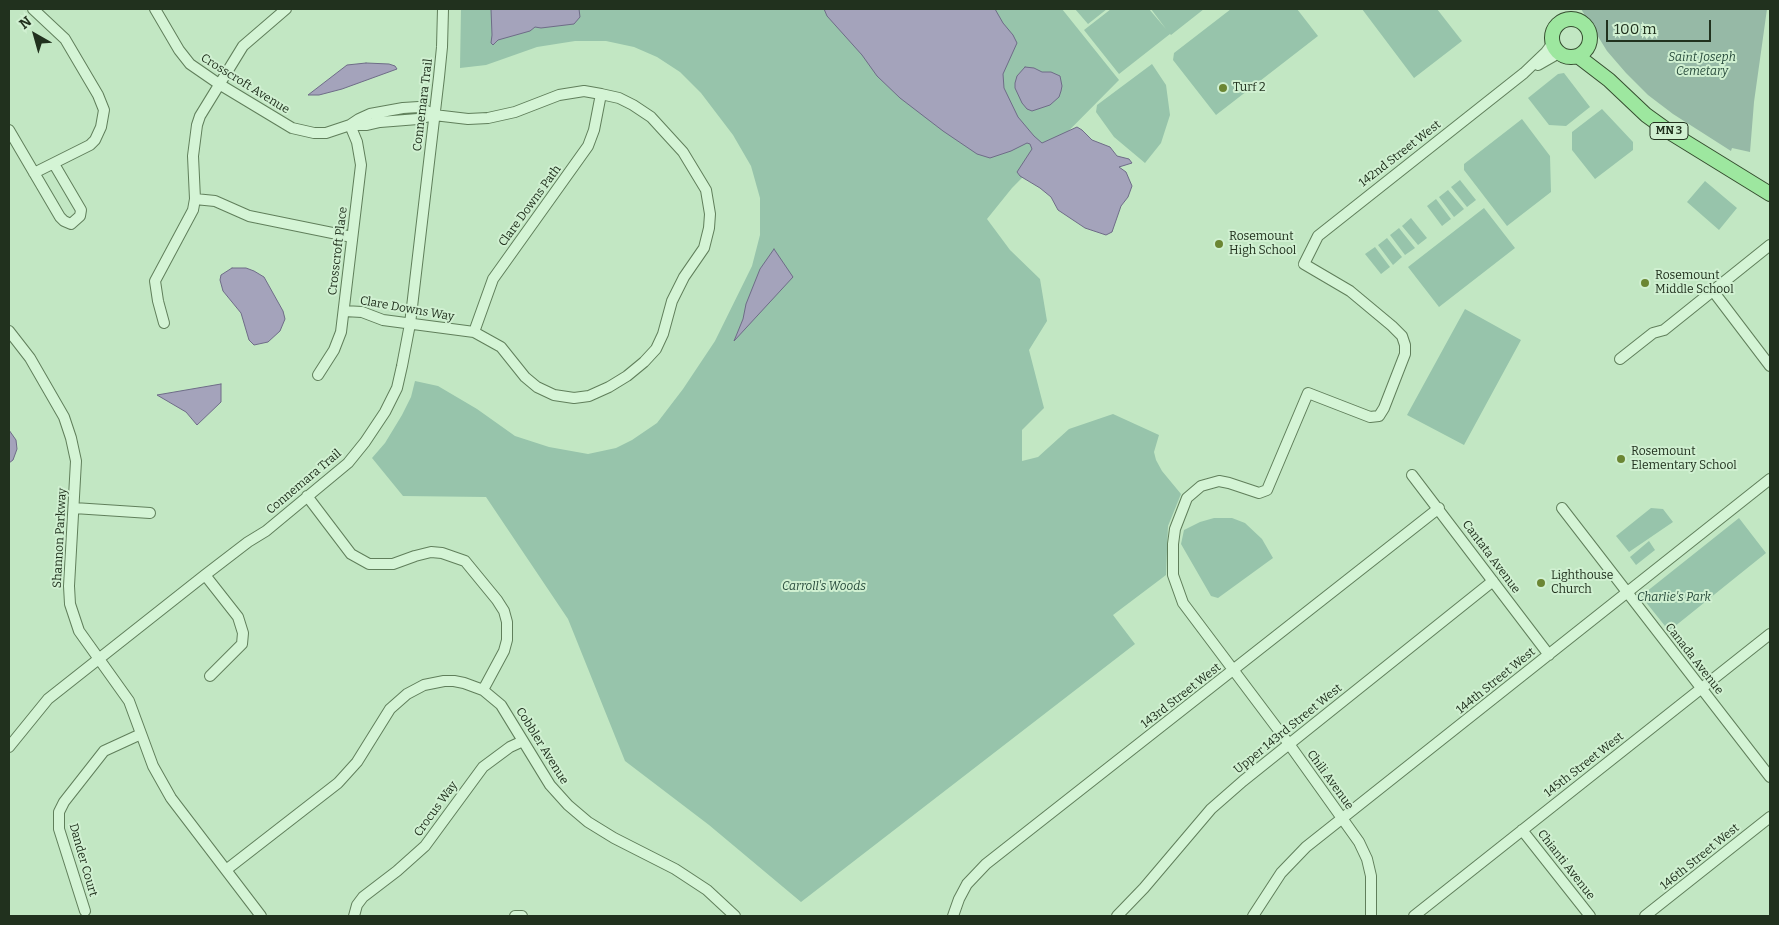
<!DOCTYPE html>
<html>
<head>
<meta charset="utf-8">
<style>
	body { margin:0 }
	#map { position:relative; width:1779px; height:925px; overflow:hidden; background:#c2e7c3; font-family:Bitter,serif }
	canvas { display:block }
	.frame { position:absolute; inset:0; border:10px solid #21311e; pointer-events:none }
	.north { position:absolute; left:10px; top:10px; width:50px; height:50px; -webkit-text-stroke:4px #d0f0d1; paint-order:stroke; rotate:322deg; font-size:14px; font-weight:700; line-height:20px; text-align:center; color:#21311e }
	.north::after { content:''; display:block; margin:auto; width:18px; height:22px; background:#21311e; clip-path:polygon(50% 0,100% 100%,50% 72%,0 100%) }
	.scale { position:absolute; left:1606px; top:20px; width:105px; height:22px; box-sizing:border-box; border:2px solid #21311e; border-top:0; padding-left:6px; font-size:15px; line-height:18px; white-space:nowrap; color:#21311e; -webkit-text-stroke:4px #d0f0d1; paint-order:stroke }
</style>
</head>
<body>
<div id="map">
<canvas width="1779" height="925"></canvas>
<div class="frame"></div>
<div class="north">N</div>
<div class="scale">100 m</div>
</div>
<script>
const g = document.querySelector('canvas').getContext('2d');
g.lineJoin = 'round';
function paint(path, color) { g.fillStyle = color; g.fill(path, 'evenodd'); }
const poly = rows => new Path2D(rows.map(r => 'M' + r).join(''));
function trace(path, color, width, dash) { g.strokeStyle = color; g.lineWidth = width; g.lineCap = dash ? 'butt' : 'round'; g.setLineDash(dash || []); g.stroke(path); }
function drawText(font, color, halo, rows, align = 'center') {
  g.font = font + ' Bitter,serif'; g.lineWidth = 4; g.setLineDash([]); g.textBaseline = 'middle'; g.strokeStyle = halo; g.fillStyle = color; for (const [text, x, y, turn = 0] of rows) {
    g.save(); g.translate(x, y); g.rotate((+turn || 0) * Math.PI / 180); g.textAlign = isNaN(turn) ? turn : align; if (halo) g.strokeText(text, 0, 0); g.fillText(text, 0, 0); g.restore();
  }
}
const green = poly([
	[461,9,1062,9,1119,80,1012,188,987,219,1010,250,1040,279,1047,321,1029,350,1044,408,1022,430,1022,461,1038,457,1069,429,1113,414,1159,435,1154,452,1156,460,1162,471,1181,494,1168,526,1166,575,1113,615,1135,644,801,902,709,825,625,761,568,619,486,497,403,496,372,458,385,443,402,415,411,397,415,381,438,386,477,409,515,436,549,447,588,454,616,448,632,440,657,423,683,389,715,341,752,266,760,235,760,198,751,166,733,135,701,93,680,72,657,57,634,47,606,41,575,41,537,47,486,65,460,68],
	[1075,9,1107,9,1088,24],
	[1111,9,1149,9,1166,29,1151,9,1204,9,1171,35,1170,34,1119,74,1084,30],
	[1231,9,1297,9,1318,36,1216,115,1173,60,1174,53],
	[1362,9,1437,9,1462,41,1414,78],
	[1152,64,1166,85,1170,115,1161,143,1145,163,1114,137,1096,112,1097,105],
	[1564,73,1590,107,1566,126,1549,125,1528,98,1558,74],
	[1602,109,1633,142,1633,150,1595,179,1572,150,1572,132],
	[1522,119,1550,156,1551,192,1507,226,1464,170,1464,164],
	[1460,180,1476,200,1467,207,1451,187],
	[1705,181,1737,208,1719,230,1687,202],
	[1448,190,1464,209,1454,217,1439,197],
	[1436,199,1451,219,1442,226,1427,206],
	[1484,208,1515,248,1439,307,1408,267],
	[1411,218,1427,238,1418,245,1402,226],
	[1399,228,1415,248,1405,255,1390,235],
	[1387,238,1402,257,1393,265,1378,245],
	[1375,247,1390,267,1381,274,1365,254],
	[1465,309,1521,340,1464,445,1407,415],
	[1651,508,1663,509,1673,522,1629,552,1616,536],
	[1214,518,1232,518,1245,523,1262,539,1273,558,1218,598,1211,596,1181,544,1184,530,1200,522],
	[1739,518,1766,553,1669,631,1641,596],
	[1649,541,1655,550,1636,565,1630,557]
]);
const cemetery = poly([
	[1581,9,1767,9,1754,102,1750,152,1732,148,1731,151,1673,114,1648,95,1626,73,1607,51]
]);
const water = poly([
	[491,9,579,9,580,17,574,24,541,28,535,27,530,31,498,40,493,45,491,43,492,35,491,9],
	[824,9,995,9,1003,23,1013,35,1017,43,1003,74,1004,88,1018,117,1034,136,1042,143,1077,127,1082,130,1092,140,1110,147,1117,156,1129,159,1132,163,1119,167,1126,172,1132,186,1128,197,1121,206,1112,232,1106,235,1085,228,1058,210,1051,197,1040,188,1020,176,1017,172,1032,149,1030,144,1027,143,1011,151,990,158,977,154,943,131,900,98,877,76,862,55,827,16,824,9],
	[366,63,389,64,395,66,397,69,342,89,319,95,308,95,347,65,366,63],
	[1025,67,1034,68,1042,72,1051,72,1060,76,1062,86,1061,91,1059,97,1050,105,1032,111,1027,109,1022,103,1015,88,1015,83,1017,76,1025,67],
	[774,249,793,277,734,341,743,319,746,304,760,269,774,249],
	[232,268,246,268,254,271,264,277,283,311,285,319,280,331,268,342,254,345,249,340,241,313,223,291,220,280,221,275,232,268],
	[221,384,221,402,197,425,186,412,157,395,221,384],
	[9,430,16,440,17,449,13,460,9,463,9,430]
]);
const minor = poly([
	[33,9,65,39,98,95,104,110,101,127,95,140,90,145,34,173],
	[155,9,179,50,190,64,219,84,292,128,314,133,326,133,350,125,359,119,370,114,403,108,419,107,434,115],
	[1538,65,1559,53],
	[9,130,60,217,64,221,71,224,80,216,81,210,54,164],
	[195,199,215,201,249,216,352,237],
	[1713,291,1770,366],
	[344,311,362,312,383,320,474,332,501,347,525,377,537,387,554,395,574,398,589,396,609,387,627,376,644,362,656,349,663,334,672,301,684,277,704,248,709,228,710,214,706,190,683,152,651,117,633,105,619,98,601,94,584,91,559,95,515,112,488,118,468,119,434,115,418,119,380,122,367,125,350,125],
	[164,323,158,301,155,281,193,210,195,199,193,156,197,125,200,116,243,46,286,9],
	[9,331,30,358,64,417,71,438,76,461,69,586,70,604,79,631,129,701,153,766,171,798,261,916],
	[474,332,493,279,588,146,594,130,601,94],
	[1620,359,1653,333,1664,330,1770,245],
	[318,375,334,350,341,332,361,165,357,142,350,125],
	[1412,475,1549,655],
	[307,496,351,554,369,564,393,564,415,556,431,552,442,553,465,561,497,600,504,611,507,622,507,640,504,651,483,690],
	[74,508,150,513],
	[1562,508,1770,777],
	[205,575,238,617,243,633,242,644,210,676],
	[9,747,48,699,205,575,248,542,266,531,348,463,365,442,385,412,397,388,402,366,410,324,439,77,442,47,443,9],
	[1522,830,1590,916],
	[226,870,338,783,357,762,390,709,407,694,424,685,444,681,454,681,464,683,483,690,501,705,550,785,568,805,588,822,614,838,675,869,707,890,735,916],
	[85,911,59,829,59,812,64,802,104,751,141,734],
	[354,916,357,905,363,897,397,871,425,846,483,767,510,747,523,741],
	[515,916,522,916],
	[953,916,959,899,967,884,986,864,1439,508],
	[1117,916,1144,888,1211,809,1243,781,1493,581],
	[1253,916,1281,873,1306,847,1770,479],
	[1371,916,1371,876,1367,859,1359,842,1289,744,1183,603,1173,575,1173,544,1175,529,1187,498,1201,486,1219,481,1229,483,1259,493,1267,490,1308,393,1370,417,1379,416,1384,408,1405,354,1405,345,1402,336,1392,326,1350,291,1304,264,1318,236,1524,73,1546,52,1552,44],
	[1414,916,1770,634],
	[1645,916,1770,817]
]);
const major = poly([
	'1552 38a19 19 0 1 1 38 0a19 19 0 1 1-38 0Z',
	[1579,57,1609,80,1646,115,1671,133,1770,194]
]);
const markers = [
	[1223,88,5,"#6b8633"],
	[1219,244,5,"#6b8633"],
	[1645,283,5,"#6b8633"],
	[1621,459,5,"#6b8633"],
	[1541,583,5,"#6b8633"]
];
const shields = [
	[1669,131,38]
];
const shieldNames = [
	["MN 3",1669,131]
];
const parkNames = [
	["Saint Joseph",1702,58],
	["Cemetary",1702,72],
	["Carroll's Woods",824,587],
	["Charlie's Park",1674,598]
];
const streetNames = [
	["Crosscroft Avenue",245,84,32],
	["Connemara Trail",423,105,-83],
	["142nd Street West",1400,154,-38],
	["Clare Downs Path",530,206,-54],
	["Crosscroft Place",338,251,-83],
	["Clare Downs Way",407,309,10],
	["Connemara Trail",304,482,-40],
	["Shannon Parkway",60,538,-87],
	["Cantata Avenue",1491,557,53],
	["Canada Avenue",1694,659,52],
	["144th Street West",1496,681,-39],
	["143rd Street West",1181,696,-38],
	["Upper 143rd Street West",1288,729,-39],
	["Cobbler Avenue",542,746,58],
	["145th Street West",1584,765,-38],
	["Chili Avenue",1330,780,54],
	["Crocus Way",436,809,-54],
	["146th Street West",1700,857,-39],
	["Dander Court",83,860,74],
	["Chianti Avenue",1566,865,52]
];
const poiNames = [
	["Turf 2",1233,88],
	["Rosemount",1229,237],
	["High School",1229,251],
	["Rosemount",1655,276],
	["Middle School",1655,290],
	["Rosemount",1631,452],
	["Elementary School",1631,466],
	["Lighthouse",1551,576],
	["Church",1551,590]
];
paint(green, '#97c4ab');
paint(cemetery, '#96b9a6');
paint(water, '#a4a3bb');
trace(water, '#6e6c87', 1);
trace(minor, '#607f5b', 12);
trace(major, '#354d2f', 16);
trace(minor, '#d4f4d5', 10);
trace(major, '#9de79f', 14);
for (const [x, y, r, color] of markers) { const dot = new Path2D(); dot.arc(x, y, r, 0, 2 * Math.PI); g.fillStyle = color; g.fill(dot); trace(dot, '#d0f0d1', 2); }
for (const [x, y, w] of shields) { const box = new Path2D(); box.roundRect(x - w / 2, y - 8.5, w, 17, 4); g.fillStyle = '#d0f0d1'; g.fill(box); trace(box, '#21311e', 1); }
drawText('bold 11px', '#21311e', null, shieldNames);
drawText('italic 12px', '#274a3b', '#d0f0d1', parkNames);
drawText('12px', '#21311e', '#d0f0d1', streetNames);
drawText('12px', '#21311e', '#d0f0d1', poiNames, 'left');
</script>
</body>
</html>
